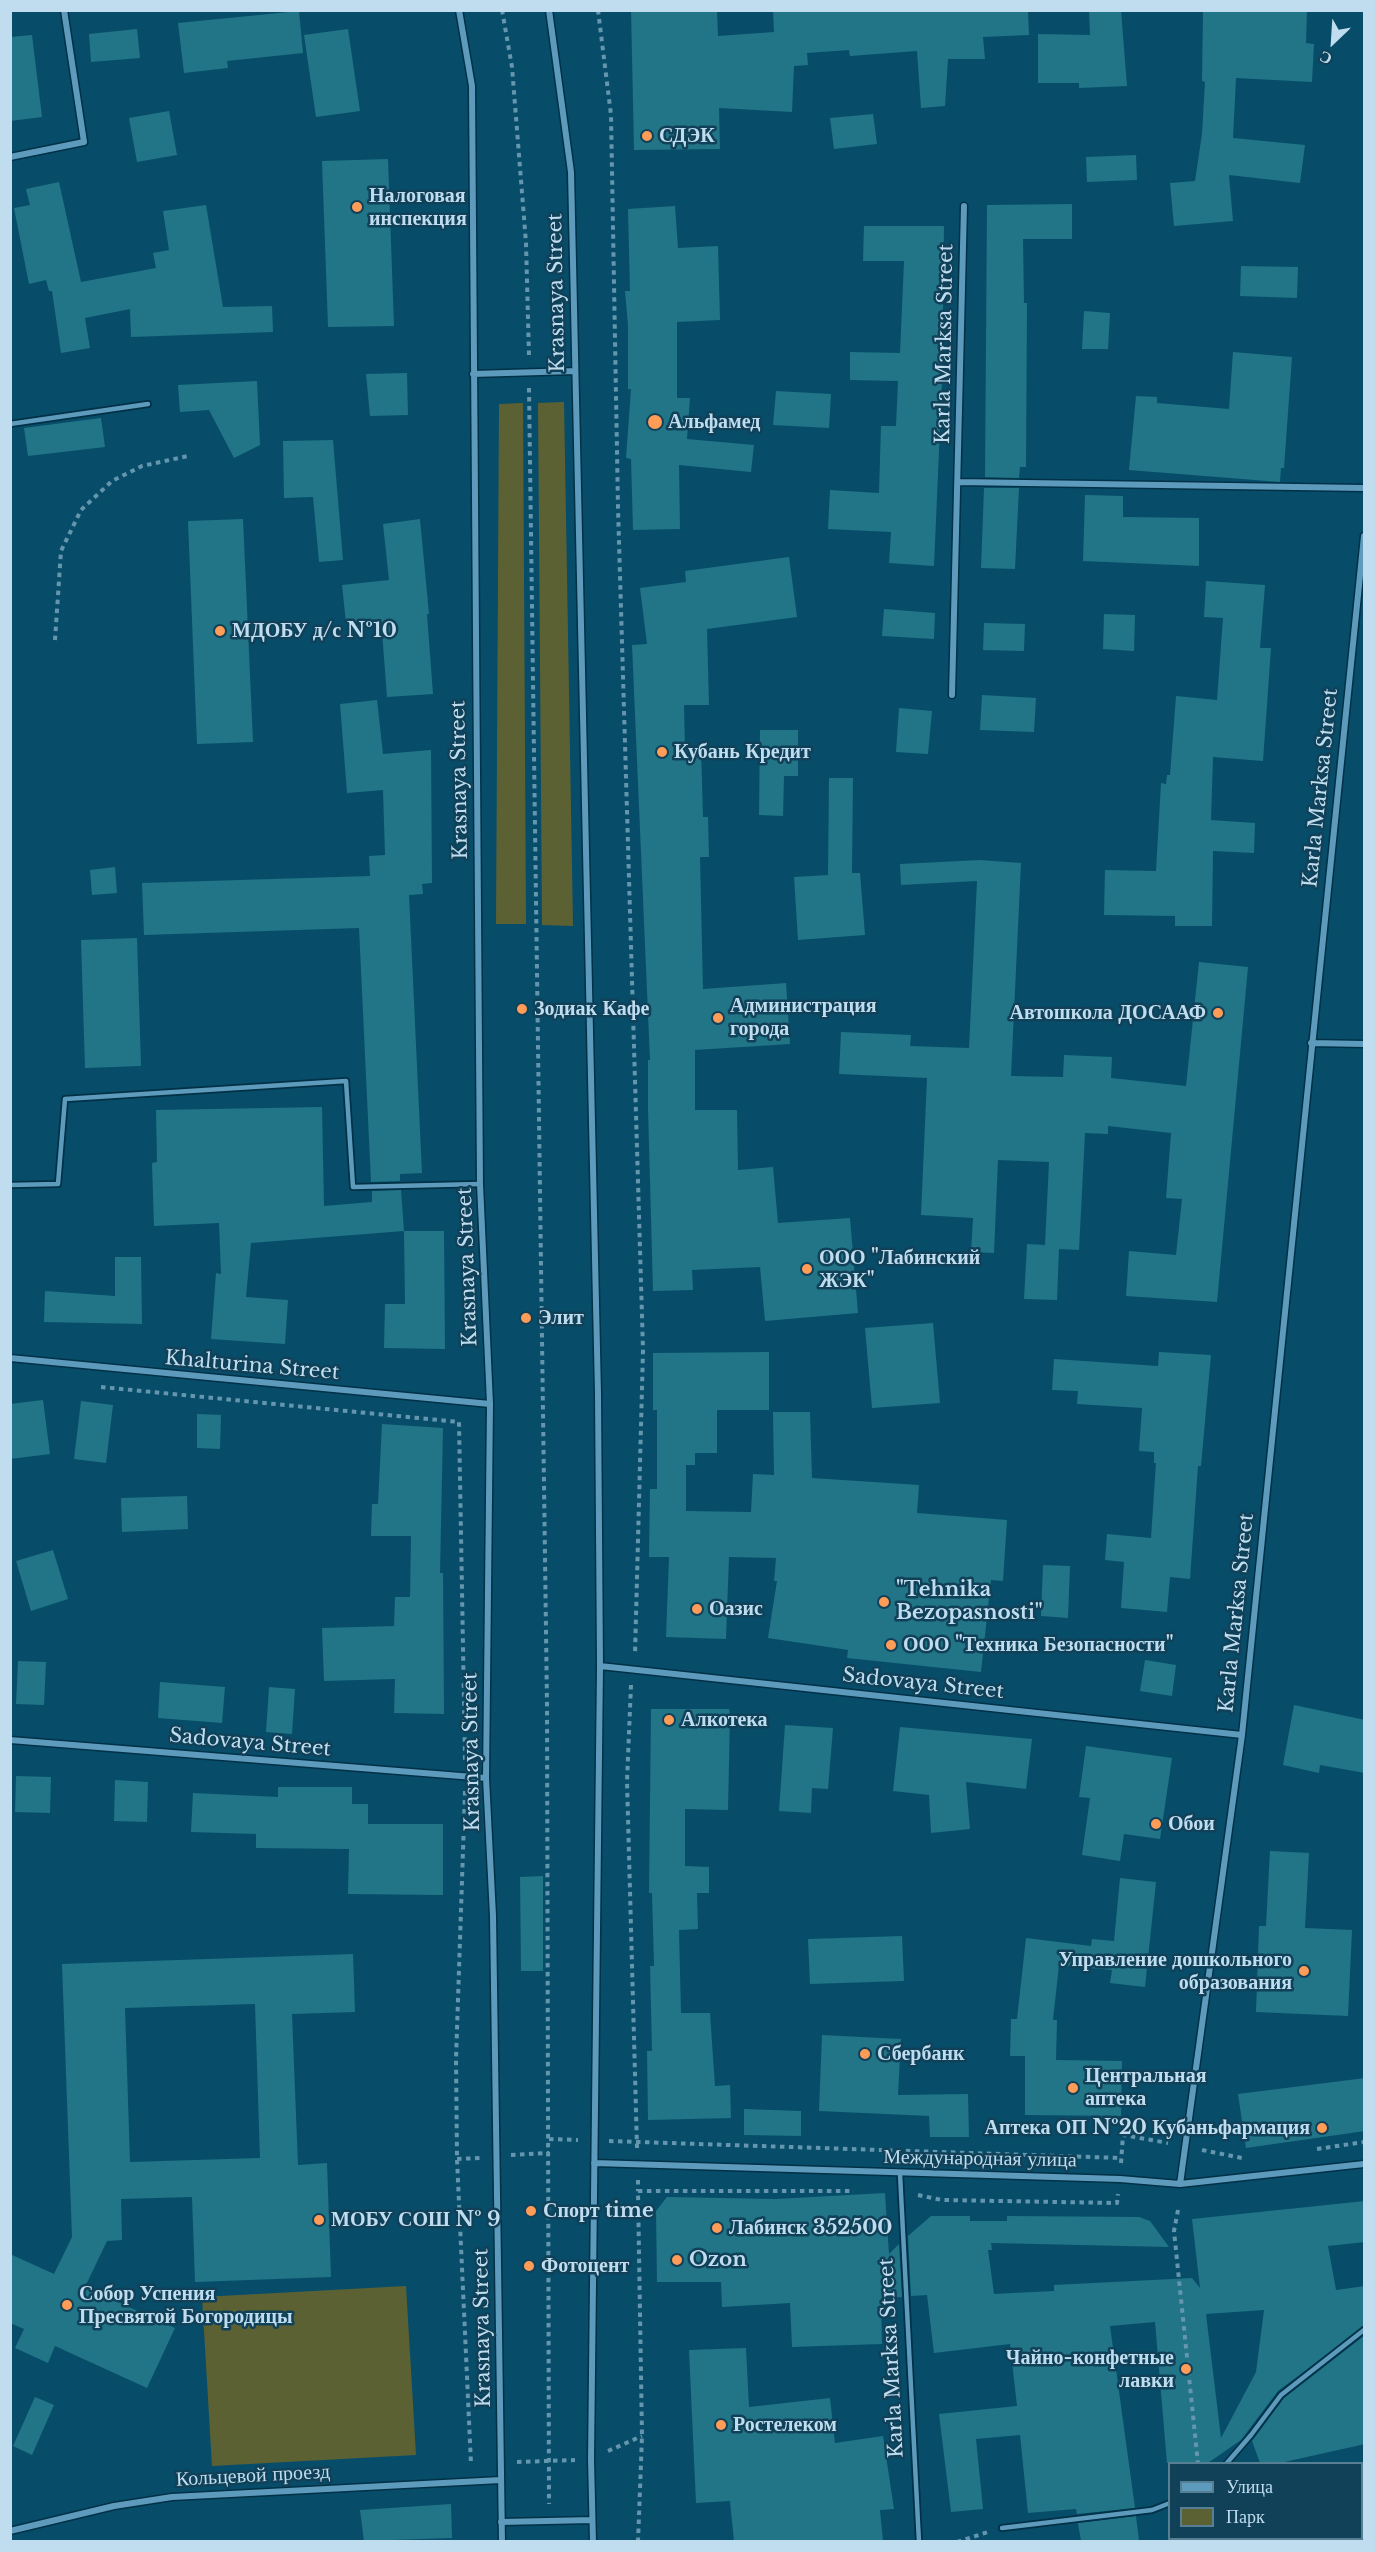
<!DOCTYPE html>
<html>
<head>
<meta charset="utf-8">
<style>
	body { margin:0 }
	#map { position:relative; width:1375px; height:2552px; overflow:hidden; background:#074d6a; font-family:"Libre Baskerville",serif }
	canvas { display:block }
	.frame { position:absolute; inset:0; border:12px solid #c0ddef; pointer-events:none }
	.legend { position:absolute; left:1168px; top:2462px; width:195px; height:78px; box-sizing:border-box; background:#114158; border:2px solid #577f94; margin:0; padding:8px 10px; list-style:none; font-size:18px; color:#c0ddef }
	.legend li { display:flex; align-items:center; gap:12px; height:30px }
	.legend b { width:30px; border:2px solid #577f94 }
	.north { position:absolute; left:1303px; top:12px; width:60px; height:60px; -webkit-text-stroke:4px #114158; paint-order:stroke; rotate:205deg; font-size:16px; font-weight:700; line-height:24px; text-align:center; color:#c0ddef }
	.north::after { content:''; display:block; margin:auto; width:21px; height:27px; background:#c0ddef; clip-path:polygon(50% 0,100% 100%,50% 72%,0 100%) }
</style>
</head>
<body>
<div id="map">
<canvas width="1375" height="2552"></canvas>
<div class="frame"></div>
<ul class="legend">
<li><b style="height:8px;background:#5e9abb"></b>Улица</li>
<li><b style="height:16px;background:#5c6134"></b>Парк</li>
</ul>
<div class="north">С</div>
</div>
<script>
const g = document.querySelector('canvas').getContext('2d');
g.lineJoin = 'round';
function paint(path, color) { g.fillStyle = color; g.fill(path, 'evenodd'); }
const poly = rows => new Path2D(rows.map(r => 'M' + r).join(''));
function trace(path, color, width, dash) { g.strokeStyle = color; g.lineWidth = width; g.lineCap = dash ? 'butt' : 'round'; g.setLineDash(dash || []); g.stroke(path); }
function drawText(font, color, halo, rows, align = 'center') {
  g.font = font + ' "Libre Baskerville",serif'; g.lineWidth = 5; g.setLineDash([]); g.textBaseline = 'middle'; g.strokeStyle = halo; g.fillStyle = color; for (const [text, x, y, turn = 0] of rows) {
    g.save(); g.translate(x, y); g.rotate((+turn || 0) * Math.PI / 180); g.textAlign = isNaN(turn) ? turn : align; if (halo) g.strokeText(text, 0, 0); g.fillText(text, 0, 0); g.restore();
  }
}
const green = poly([
	[564,402,573,926,542,925,538,403],
	[523,403,526,924,496,924,499,404],
	[406,2286,416,2455,212,2466,202,2297]
]);
const building = poly([
	[631,10,717,10,718,36,774,32,773,10,1028,10,1029,35,983,37,985,59,948,59,945,106,921,108,917,51,850,56,849,50,807,53,808,65,794,66,792,112,719,108,720,149,634,150],
	[1089,10,1121,10,1127,86,1079,88,1079,83,1038,83,1038,34,1090,35],
	[1203,10,1307,10,1306,43,1314,44,1312,82,1236,78,1233,138,1305,145,1300,183,1229,175,1233,221,1174,226,1170,183,1195,181,1202,134,1205,82,1202,81],
	[299,11,303,53,227,61,228,68,184,73,178,23],
	[137,29,140,58,91,62,89,34],
	[348,29,360,111,316,117,304,35],
	[32,35,42,117,10,121,10,37],
	[169,111,177,155,137,162,129,118],
	[873,114,877,144,834,149,830,118],
	[1136,155,1137,180,1087,182,1086,157],
	[388,159,394,326,328,327,322,161],
	[59,182,81,282,156,268,153,253,169,250,163,211,206,205,223,307,272,306,273,332,131,337,130,309,85,318,90,348,61,353,52,291,49,291,46,280,29,284,14,208,30,205,26,189],
	[1072,204,1072,239,1023,239,1024,303,1027,303,1026,467,1020,467,1019,478,985,477,987,205],
	[675,206,678,248,718,246,720,320,677,322,677,398,690,398,687,439,754,445,751,472,679,465,680,529,633,530,631,459,626,458,631,389,628,389,628,325,625,291,630,291,628,209],
	[864,226,944,226,942,382,934,566,889,563,891,532,828,529,830,490,879,493,881,426,896,426,898,381,850,380,850,352,900,353,904,261,863,261],
	[1241,266,1298,267,1297,298,1240,296],
	[1084,311,1110,313,1108,349,1082,349],
	[1233,352,1292,357,1284,468,1281,468,1280,482,1129,470,1136,396,1157,397,1157,403,1229,409],
	[407,373,408,415,370,416,366,374],
	[257,381,260,445,234,458,209,410,180,412,178,385],
	[776,391,831,394,829,428,773,425],
	[101,418,105,447,28,456,24,428],
	[333,440,343,560,319,562,313,497,284,498,283,441],
	[984,488,1019,488,1015,569,981,568],
	[1085,495,1123,496,1123,517,1199,518,1199,566,1083,561],
	[243,519,253,742,197,744,188,521],
	[420,519,429,614,427,614,433,694,387,697,381,619,346,623,342,585,389,580,383,524],
	[789,557,797,617,707,629,709,705,684,705,685,749,701,748,703,817,708,817,709,857,700,857,703,989,786,983,790,1044,695,1050,695,1110,737,1110,738,1170,773,1167,778,1223,850,1218,858,1313,765,1321,760,1267,692,1270,693,1290,653,1291,648,1108,648,1060,650,1060,632,645,647,644,640,588,686,582,685,571],
	[1206,581,1265,585,1260,648,1271,648,1263,761,1213,757,1211,820,1255,823,1254,853,1213,851,1212,926,1175,926,1175,916,1104,915,1105,870,1156,871,1161,783,1166,784,1167,775,1170,775,1176,696,1217,700,1223,618,1204,617],
	[884,609,935,613,934,639,882,636],
	[1104,614,1135,615,1134,651,1103,649],
	[984,623,1025,624,1024,651,983,650],
	[982,695,1036,698,1034,732,980,730],
	[377,700,383,754,431,750,432,883,422,884,423,894,409,895,422,1173,400,1174,400,1181,371,1182,359,928,144,935,142,883,370,876,369,856,385,855,383,790,347,793,340,704],
	[899,708,932,711,928,754,896,752],
	[760,730,798,730,798,776,784,776,783,816,759,815],
	[829,778,853,778,852,873,860,873,865,935,798,940,794,877,828,875],
	[980,860,1021,863,1011,1076,1063,1077,1064,1055,1112,1057,1111,1078,1186,1086,1199,962,1248,967,1217,1302,1126,1296,1129,1251,1176,1255,1182,1199,1166,1198,1171,1133,1108,1126,1108,1134,1085,1133,1079,1250,1059,1249,1057,1300,1024,1299,1027,1244,1045,1245,1049,1162,998,1160,994,1253,971,1252,973,1218,921,1215,927,1078,839,1074,841,1032,911,1035,910,1046,969,1048,977,881,901,885,900,864],
	[115,867,117,893,92,895,90,870],
	[137,938,141,1066,85,1068,81,940],
	[322,1107,324,1206,372,1202,372,1191,401,1190,404,1231,251,1243,246,1297,288,1300,285,1344,211,1339,216,1273,221,1274,219,1223,154,1226,152,1163,157,1162,156,1110],
	[404,1231,444,1231,445,1349,384,1348,385,1304,405,1304],
	[115,1257,141,1257,142,1324,44,1322,45,1291,115,1296],
	[933,1323,940,1403,872,1408,865,1328],
	[769,1352,769,1410,717,1410,717,1453,695,1453,695,1465,686,1465,686,1511,751,1512,753,1474,774,1475,773,1412,810,1412,812,1478,919,1485,917,1513,1007,1520,1003,1581,991,1580,981,1672,847,1658,848,1650,768,1638,777,1581,774,1581,776,1558,729,1557,726,1639,666,1637,669,1557,649,1557,650,1489,657,1489,657,1410,653,1410,653,1353],
	[1159,1352,1211,1355,1201,1466,1198,1466,1190,1579,1170,1577,1167,1612,1121,1608,1124,1562,1105,1560,1107,1534,1151,1538,1156,1463,1154,1463,1154,1452,1139,1451,1142,1408,1077,1404,1078,1391,1052,1390,1054,1359,1158,1366],
	[43,1400,50,1454,10,1459,10,1404],
	[81,1401,113,1405,106,1463,74,1459],
	[197,1414,221,1415,220,1449,197,1448],
	[382,1424,443,1428,440,1573,443,1573,444,1714,394,1713,395,1679,324,1681,322,1628,394,1626,395,1597,410,1597,411,1536,371,1536,372,1504,378,1504],
	[187,1496,188,1529,122,1532,121,1498],
	[53,1550,68,1599,31,1611,16,1561],
	[1043,1565,1070,1566,1068,1618,1041,1616],
	[1145,1660,1176,1665,1172,1696,1140,1691],
	[18,1661,46,1662,44,1705,16,1704],
	[160,1682,225,1687,222,1723,158,1718],
	[269,1687,295,1689,292,1734,266,1732],
	[1294,1705,1365,1720,1365,1773,1320,1765,1319,1773,1283,1765],
	[651,1709,729,1709,730,1714,728,1810,685,1809,685,1866,709,1867,709,1893,697,1893,698,1929,679,1930,681,2013,710,2013,715,2086,730,2085,731,2118,648,2120,647,2051,652,2051,650,1966,654,1966,652,1893,649,1893],
	[785,1725,833,1728,828,1789,812,1788,811,1813,779,1811],
	[900,1727,1032,1739,1026,1789,966,1782,970,1829,931,1833,929,1795,893,1791],
	[1086,1746,1172,1758,1160,1839,1124,1834,1120,1861,1082,1855,1090,1798,1079,1797],
	[16,1776,51,1777,50,1813,15,1812],
	[115,1780,148,1782,147,1822,114,1821],
	[278,1787,352,1787,352,1804,368,1804,368,1824,443,1824,443,1895,348,1894,349,1849,256,1848,256,1834,191,1832,193,1793,278,1797],
	[1270,1851,1309,1853,1305,1928,1352,1930,1348,2016,1256,2012,1259,1926,1266,1926],
	[543,1876,543,1971,521,1971,520,1877],
	[1120,1878,1156,1882,1145,1987,1110,1983,1112,1970,1059,1965,1053,2020,1057,2020,1056,2060,1122,2061,1121,2116,1025,2115,1025,2056,1010,2056,1011,2019,1017,2019,1026,1938,1091,1946,1092,1939,1114,1941],
	[902,1936,904,1981,810,1984,808,1939],
	[353,1954,355,2012,292,2014,298,2165,327,2163,331,2277,195,2282,192,2197,121,2199,122,2240,107,2241,85,2287,175,2328,147,2388,55,2346,48,2363,15,2348,24,2329,10,2323,10,2254,54,2274,72,2237,62,1964],
	[255,2004,260,2158,130,2162,125,2008],
	[822,2035,901,2039,898,2095,968,2094,969,2137,930,2137,929,2116,819,2111],
	[1365,2078,1365,2131,1246,2148,1238,2094],
	[744,2109,801,2111,801,2136,744,2135],
	[885,2193,889,2254,899,2244,902,2297,881,2298,882,2344,792,2347,790,2303,722,2307,721,2282,657,2282,656,2211,667,2197,776,2199],
	[1365,2201,1365,2242,1328,2246,1336,2290,1365,2286,1365,2326,1278,2391,1241,2440,1208,2463,1167,2463,1155,2322,1110,2326,1135,2508,1077,2514,1076,2509,1028,2513,1020,2435,976,2439,983,2509,951,2512,939,2414,1017,2406,1010,2344,934,2353,927,2295,911,2296,908,2236,931,2216,970,2216,970,2221,1007,2221,1007,2216,1139,2217,1150,2221,1169,2247,991,2243,992,2250,988,2250,994,2294,1054,2291,1054,2285,1192,2278,1200,2288,1192,2219],
	[1264,2310,1256,2372,1221,2438,1206,2314],
	[1365,2335,1365,2444,1280,2463,1260,2463,1252,2441,1284,2398],
	[746,2348,749,2407,830,2398,835,2443,883,2436,894,2509,880,2510,883,2541,734,2541,730,2501,696,2503,689,2350],
	[35,2397,54,2405,32,2455,13,2446],
	[451,2504,452,2538,364,2541,360,2510],
	[1136,2516,1139,2541,1081,2541,1078,2523]
]);
const path = poly([
	[502,10,512,67,526,243,529,356],
	[598,10,611,115,618,508,643,1350,635,1654],
	[529,388,547,1704,549,2504],
	[55,640,61,551,81,510,112,481,142,466,188,456],
	[101,1387,459,1422,465,1760],
	[631,1685,627,1781,637,2148],
	[465,1791,456,2059,457,2159,471,2464],
	[549,2139,578,2140],
	[609,2141,1121,2158],
	[1317,2149,1364,2142],
	[1202,2150,1242,2158],
	[511,2155,549,2153],
	[457,2159,480,2158],
	[1121,2163,1123,2135,1168,2143],
	[638,2180,638,2191],
	[918,2195,942,2200,1117,2203,1118,2194],
	[1178,2210,1174,2231,1198,2464],
	[608,2451,642,2436],
	[517,2462,575,2460],
	[638,2542,642,2436,638,2191,854,2191],
	[957,2542,988,2532]
]);
const lane = poly([
	[10,424,148,404],
	[10,1185,58,1184,65,1099,346,1081,353,1187,480,1184],
	[900,2174,919,2542],
	[1226,2464,1251,2435,1281,2395,1364,2330],
	[1002,2528,1152,2510,1170,2503]
]);
const street = poly([
	[459,10,472,86,480,1184,490,1404,486,1778,493,1916,502,2542],
	[549,10,571,172,598,1394,600,1666,591,2459,593,2542],
	[10,157,84,142,64,10],
	[473,374,575,371],
	[958,482,1364,488],
	[952,695,964,206],
	[1311,1043,1364,1044],
	[10,1358,490,1404],
	[600,1666,1242,1735],
	[10,1740,486,1778],
	[594,2163,1120,2179,1180,2184,1364,2164],
	[1180,2184,1242,1735,1364,536],
	[501,2522,592,2520],
	[10,2531,114,2506,172,2497,501,2480]
]);
const markers = [
	[647,136,6,"#fe9c58"],
	[357,207,6,"#fe9c58"],
	[655,422,8,"#fe9c58"],
	[220,631,6,"#fe9c58"],
	[662,752,6,"#fe9c58"],
	[522,1009,6,"#fe9c58"],
	[1218,1013,6,"#fe9c58"],
	[718,1018,6,"#fe9c58"],
	[807,1269,6,"#fe9c58"],
	[526,1318,6,"#fe9c58"],
	[884,1602,6,"#fe9c58"],
	[697,1609,6,"#fe9c58"],
	[891,1645,6,"#fe9c58"],
	[669,1720,6,"#fe9c58"],
	[1156,1824,6,"#fe9c58"],
	[1304,1971,6,"#fe9c58"],
	[865,2054,6,"#fe9c58"],
	[1073,2088,6,"#fe9c58"],
	[1322,2128,6,"#fe9c58"],
	[531,2211,6,"#fe9c58"],
	[319,2220,6,"#fe9c58"],
	[717,2228,6,"#fe9c58"],
	[677,2260,6,"#fe9c58"],
	[529,2266,6,"#fe9c58"],
	[67,2305,6,"#fe9c58"],
	[1186,2369,6,"#fe9c58"],
	[721,2425,6,"#fe9c58"]
];
const poiNames = [
	["СДЭК",659,136],
	["Налоговая",369,196],
	["инспекция",369,219],
	["Альфамед",668,422],
	["МДОБУ д/с №10",232,631],
	["Кубань Кредит",674,752],
	["Администрация",730,1006],
	["города",730,1029],
	["Зодиак Кафе",534,1009],
	["Автошкола ДОСААФ",1206,1013,"right"],
	["ООО \"Лабинский",819,1258],
	["ЖЭК\"",819,1281],
	["Элит",538,1318],
	["\"Tehnika",896,1590],
	["Bezopasnosti\"",896,1613],
	["Оазис",709,1609],
	["ООО \"Техника Безопасности\"",903,1645],
	["Алкотека",681,1720],
	["Обои",1168,1824],
	["Управление дошкольного",1292,1960,"right"],
	["образования",1292,1983,"right"],
	["Сбербанк",877,2054],
	["Центральная",1085,2076],
	["аптека",1085,2099],
	["Аптека ОП №20 Кубаньфармация",1310,2128,"right"],
	["Спорт time",543,2211],
	["МОБУ СОШ № 9",331,2220],
	["Лабинск 352500",729,2228],
	["Ozon",689,2260],
	["Фотоцент",541,2266],
	["Собор Успения",79,2294],
	["Пресвятой Богородицы",79,2317],
	["Чайно-конфетные",1174,2358,"right"],
	["лавки",1174,2381,"right"],
	["Ростелеком",733,2425]
];
const streetNames = [
	["Krasnaya Street",557,293,-91],
	["Karla Marksa Street",945,344,-89],
	["Krasnaya Street",460,780,-91],
	["Karla Marksa Street",1321,788,-84],
	["Krasnaya Street",468,1267,-92],
	["Khalturina Street",252,1366,5],
	["Karla Marksa Street",1237,1613,-84],
	["Sadovaya Street",923,1684,6],
	["Sadovaya Street",250,1743,5],
	["Krasnaya Street",472,1752,-91],
	["Международная улица",980,2159,1],
	["Krasnaya Street",483,2328,-91],
	["Karla Marksa Street",892,2358,-93],
	["Кольцевой проезд",253,2476,-3]
];
paint(green, '#5c6134');
paint(building, '#217586');
trace(lane, '#003147', 8);
trace(street, '#003147', 9);
trace(path, '#6596ad', 4, [4.5, 4.5]);
trace(lane, '#5e9abb', 4.5);
trace(street, '#5e9abb', 6);
for (const [x, y, r, color] of markers) { const dot = new Path2D(); dot.arc(x, y, r, 0, 2 * Math.PI); g.fillStyle = color; g.fill(dot); trace(dot, '#114158', 2); }
drawText('bold 20px', '#c0ddef', '#114158', poiNames, 'left');
drawText('20px', '#c0ddef', '#114158', streetNames);
</script>
</body>
</html>
